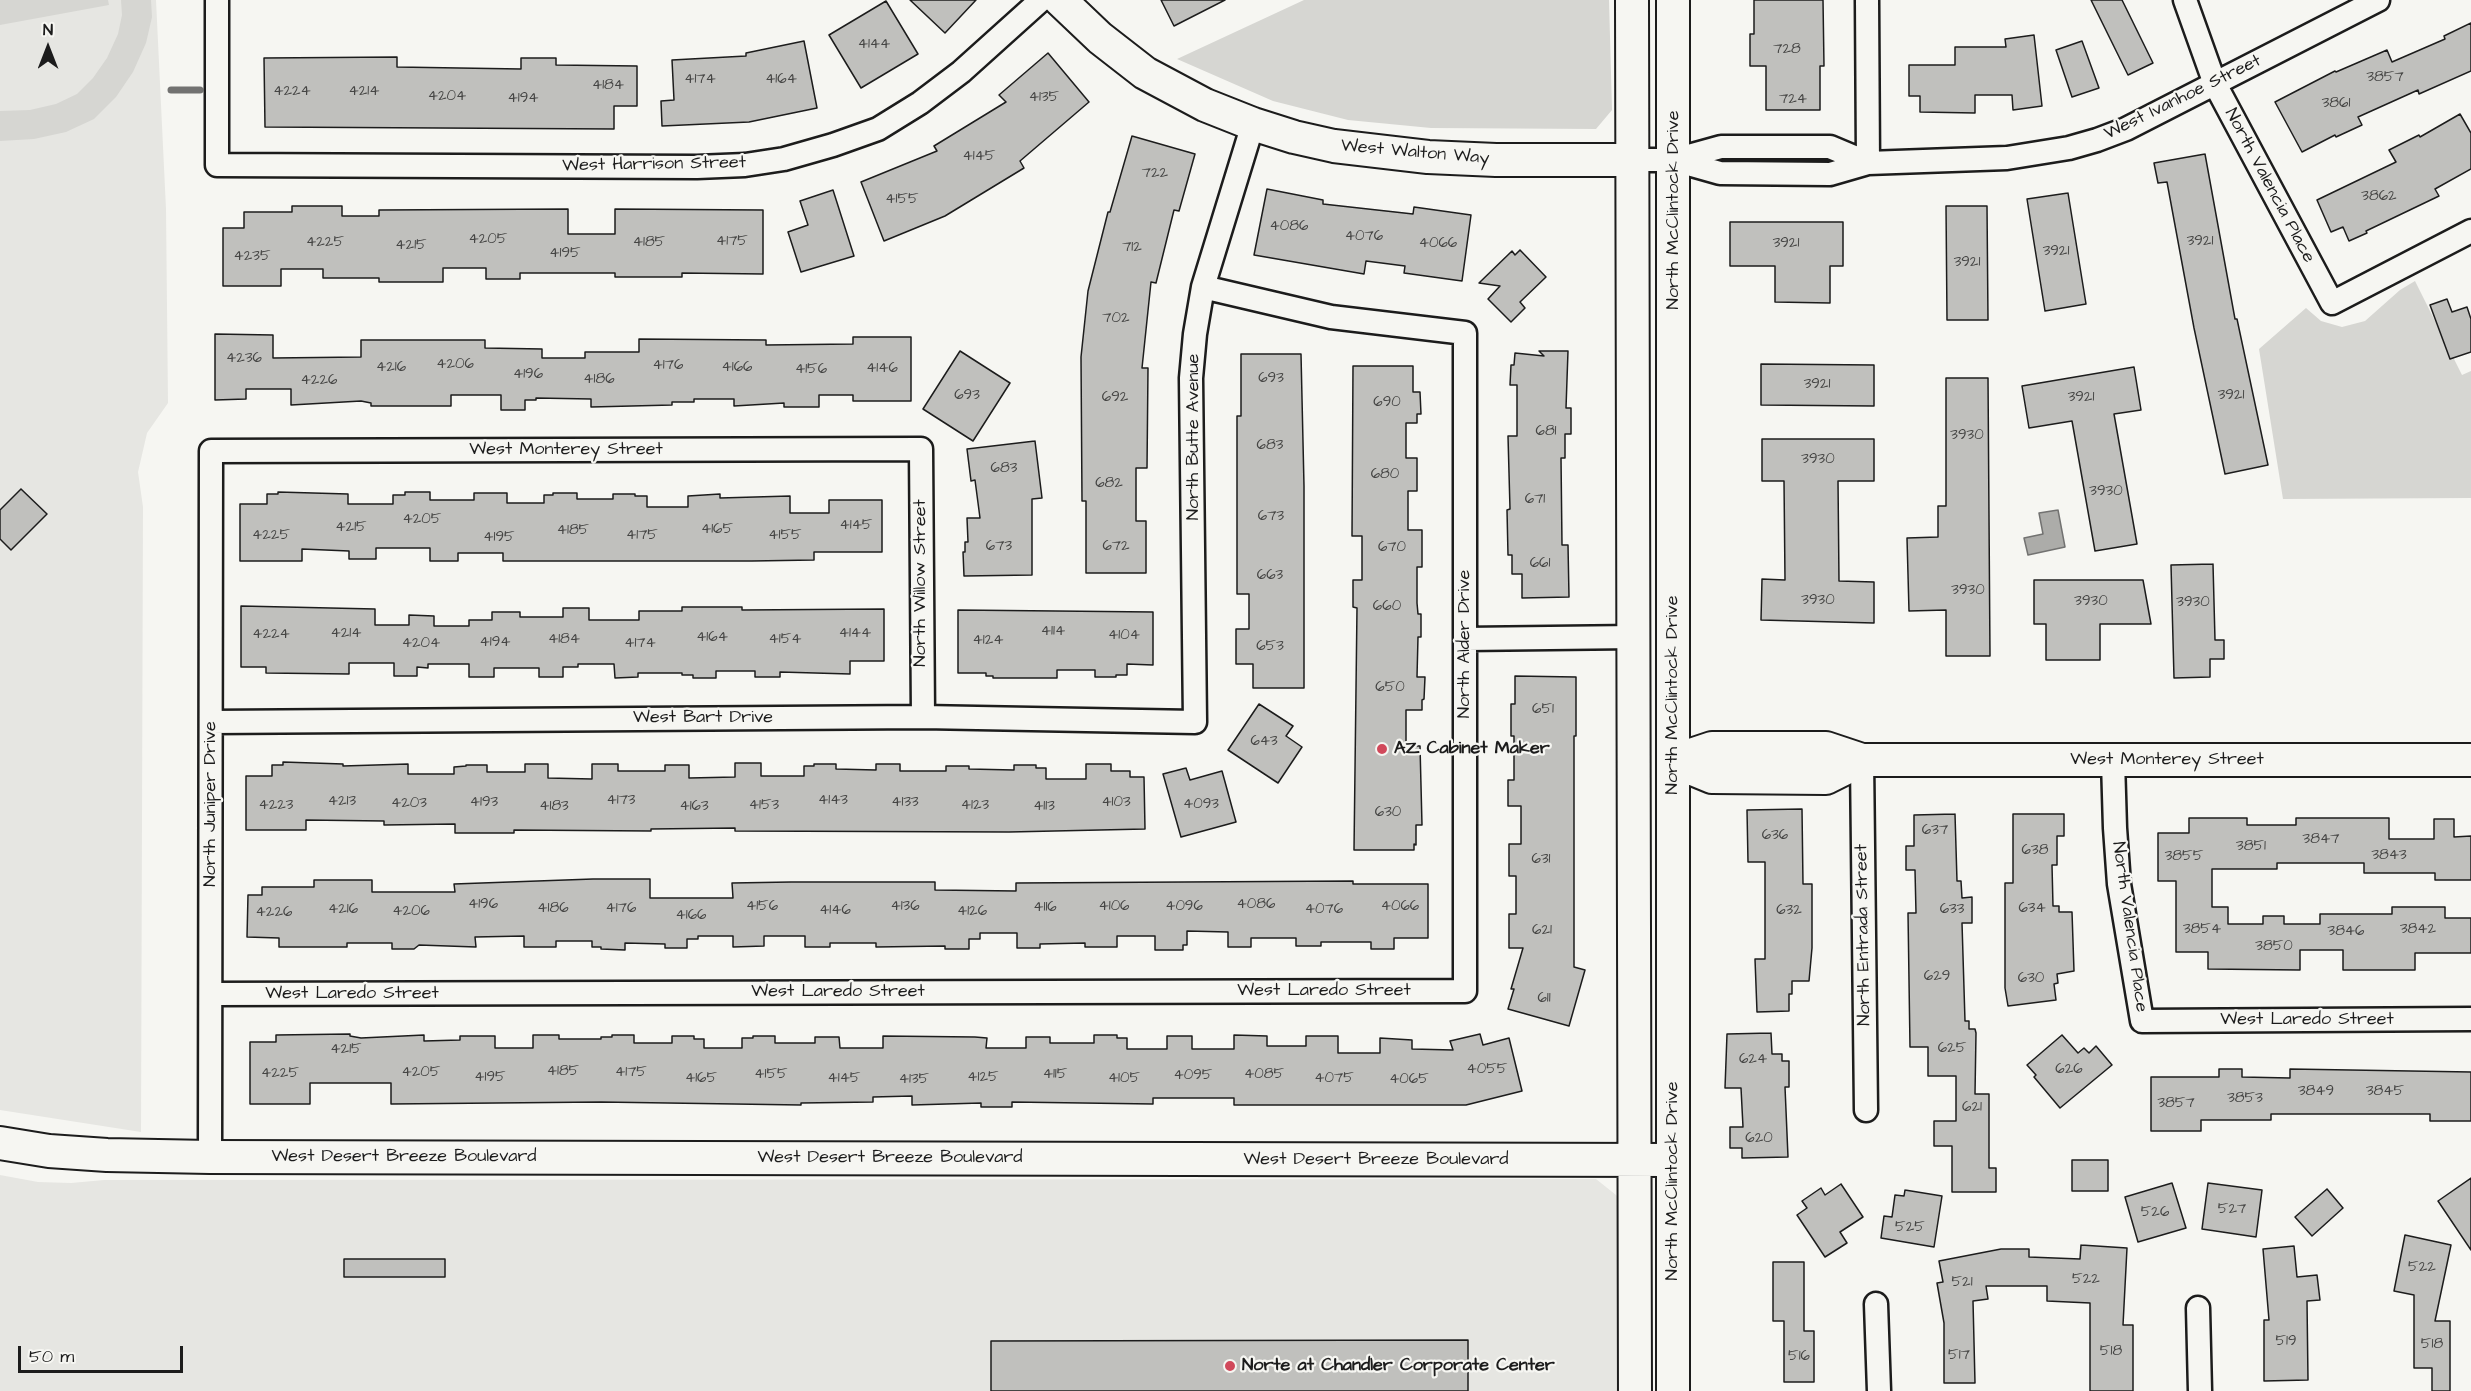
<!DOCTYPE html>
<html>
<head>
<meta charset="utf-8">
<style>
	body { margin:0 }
	#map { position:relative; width:2471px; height:1391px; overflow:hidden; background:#f6f6f2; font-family:"Architects Daughter",sans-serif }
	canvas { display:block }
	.north { position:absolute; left:18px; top:18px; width:60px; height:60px; -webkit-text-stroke:4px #f6f6f2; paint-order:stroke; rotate:0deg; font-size:16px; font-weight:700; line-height:24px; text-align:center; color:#1c1c1c }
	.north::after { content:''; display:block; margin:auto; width:21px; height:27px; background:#1c1c1c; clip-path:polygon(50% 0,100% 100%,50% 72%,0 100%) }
	.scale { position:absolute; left:18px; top:1346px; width:165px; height:27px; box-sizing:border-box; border:3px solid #1c1c1c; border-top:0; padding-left:8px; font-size:18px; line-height:21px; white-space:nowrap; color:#1c1c1c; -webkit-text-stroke:4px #f6f6f2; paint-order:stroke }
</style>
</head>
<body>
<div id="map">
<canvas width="2471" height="1391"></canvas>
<div class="north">N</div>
<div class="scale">50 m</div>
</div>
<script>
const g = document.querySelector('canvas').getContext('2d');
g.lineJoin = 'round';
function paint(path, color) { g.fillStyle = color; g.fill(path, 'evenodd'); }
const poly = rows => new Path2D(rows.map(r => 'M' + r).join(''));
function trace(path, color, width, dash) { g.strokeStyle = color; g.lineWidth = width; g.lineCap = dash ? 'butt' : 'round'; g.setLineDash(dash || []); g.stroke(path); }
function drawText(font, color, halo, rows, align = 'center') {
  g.font = font + ' "Architects Daughter",sans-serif'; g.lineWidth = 4.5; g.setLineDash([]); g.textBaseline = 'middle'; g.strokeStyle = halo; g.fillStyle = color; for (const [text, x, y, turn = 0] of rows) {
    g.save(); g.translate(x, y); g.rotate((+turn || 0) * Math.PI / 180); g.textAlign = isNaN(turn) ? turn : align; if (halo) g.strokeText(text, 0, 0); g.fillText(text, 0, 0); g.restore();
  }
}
const built = poly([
	[0,0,156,0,166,209,168,403,147,433,138,472,143,507,141,1132,0,1110],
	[0,1175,38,1182,71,1183,104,1180,1596,1179,1616,1195,1620,1201,1622,1337,1618,1391,0,1391]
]);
const green = poly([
	[0,0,108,0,109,5,0,25],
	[121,0,151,0,152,17,146,43,133,72,116,97,94,119,66,132,34,139,0,141,0,111,30,110,56,104,77,94,93,78,107,58,118,34,122,15],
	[1304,0,1609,0,1612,110,1596,129,1431,128,1348,120,1273,101,1177,59],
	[2415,281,2462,375,2471,371,2471,498,2283,499,2259,349,2306,308,2321,321,2342,327,2365,321,2400,290]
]);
const water = poly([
	[2058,510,2065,547,2028,555,2024,538,2043,534,2039,513,2058,510]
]);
const stream = poly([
	[171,90,200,90]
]);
const building = poly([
	[910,0,976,0,945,33,910,0],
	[1161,0,1225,0,1174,26,1161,0],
	[1754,0,1823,0,1824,66,1820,66,1820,110,1766,110,1766,66,1750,66,1750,34,1754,34,1754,0],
	[2091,0,2122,0,2153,63,2128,75,2091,0],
	[886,1,918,54,861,88,829,35,886,1],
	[2471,23,2471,71,2419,94,2418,90,2358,117,2362,125,2336,137,2335,135,2302,152,2275,102,2335,71,2336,72,2387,50,2392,62,2445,39,2444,36,2471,23],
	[2034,35,2042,106,2013,110,2012,95,1975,95,1975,113,1920,112,1920,96,1909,96,1909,65,1955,65,1955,47,2006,47,2005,39,2034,35],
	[804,41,817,108,749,122,662,126,661,101,674,100,672,60,746,56,746,53,804,41],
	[2082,41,2099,88,2072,97,2056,50,2082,41],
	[1048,53,1089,102,1020,161,1024,168,945,216,884,241,861,182,937,151,934,146,1006,102,999,95,1048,53],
	[397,57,397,67,521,69,521,58,556,58,556,65,637,66,637,106,614,106,614,129,265,127,264,58,397,57],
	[2460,114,2471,133,2471,169,2435,189,2439,196,2366,231,2367,233,2349,241,2343,227,2331,232,2317,200,2396,162,2389,150,2419,135,2420,137,2460,114],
	[1132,136,1195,154,1179,211,1174,210,1156,283,1151,282,1142,368,1148,368,1147,468,1136,468,1136,521,1146,521,1146,573,1086,573,1086,501,1082,501,1081,357,1088,291,1108,212,1110,212,1132,136],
	[2205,154,2235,319,2237,319,2268,465,2225,474,2194,328,2167,182,2158,183,2154,163,2205,154],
	[1267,189,1323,200,1323,204,1413,214,1414,207,1471,215,1462,281,1404,273,1405,266,1366,261,1364,274,1254,255,1267,189],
	[833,190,854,256,801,272,788,232,808,225,800,201,833,190],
	[2068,193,2086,304,2045,311,2027,199,2068,193],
	[292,206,342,206,342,216,379,216,379,210,568,209,568,234,615,234,615,209,763,210,763,274,682,273,682,277,615,277,615,273,520,273,520,279,486,279,486,268,443,268,443,282,379,282,379,278,323,278,323,269,281,269,281,286,223,286,223,228,244,228,244,212,292,212,292,206],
	[1946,206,1987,206,1988,320,1947,320,1946,206],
	[1730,222,1843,222,1843,266,1830,266,1830,303,1775,302,1775,266,1730,266,1730,222],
	[1520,250,1546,277,1520,302,1525,308,1511,322,1488,299,1500,286,1479,283,1512,251,1515,255,1520,250],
	[2447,299,2452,312,2467,307,2471,319,2471,352,2450,359,2430,305,2447,299],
	[215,334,273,335,273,358,361,357,361,340,485,340,485,348,542,349,542,358,585,358,585,352,639,352,639,339,766,340,766,345,853,344,853,337,911,337,911,401,853,401,853,395,819,395,819,407,784,407,784,403,734,406,734,399,694,399,694,402,672,402,672,405,591,407,591,399,536,398,536,400,525,400,525,410,501,410,501,395,451,395,451,406,371,406,371,403,361,401,291,405,291,389,246,389,246,399,215,400,215,334],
	[960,351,1010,383,973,441,923,409,960,351],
	[1539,351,1568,351,1566,408,1571,408,1571,434,1565,434,1565,458,1561,458,1562,545,1568,545,1569,597,1522,598,1522,574,1512,574,1512,555,1508,555,1507,510,1510,509,1508,436,1517,436,1517,385,1510,385,1511,365,1514,365,1515,353,1544,356,1539,351],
	[1241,354,1301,354,1304,486,1304,688,1253,688,1253,664,1236,664,1236,629,1249,629,1249,594,1237,594,1237,416,1241,416,1241,354],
	[1761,364,1874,365,1874,406,1761,405,1761,364],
	[1353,366,1413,366,1413,392,1420,392,1421,414,1417,414,1417,423,1406,423,1406,458,1417,458,1417,491,1408,491,1408,530,1422,530,1422,567,1417,567,1417,603,1418,614,1421,614,1421,637,1418,637,1417,677,1425,677,1424,699,1422,700,1422,710,1406,710,1406,746,1420,746,1422,825,1416,825,1416,845,1414,844,1414,850,1354,850,1357,608,1353,607,1353,580,1362,580,1362,536,1352,536,1353,366],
	[2134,367,2141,410,2114,414,2137,544,2095,551,2072,421,2029,428,2022,386,2134,367],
	[1946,378,1988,378,1990,656,1946,656,1946,610,1909,611,1907,538,1938,537,1938,506,1946,506,1946,378],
	[1762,439,1874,439,1874,481,1838,481,1839,581,1874,582,1874,623,1761,620,1762,579,1785,580,1784,481,1762,481,1762,439],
	[1035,441,1042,498,1032,499,1032,575,964,576,963,552,965,552,965,542,968,542,967,518,980,518,975,480,971,481,967,449,1035,441],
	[21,489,47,514,11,550,0,539,0,510,21,489],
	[278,492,348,494,348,504,393,504,393,495,405,495,405,492,430,492,430,500,474,500,474,493,507,493,507,503,544,503,544,495,553,495,553,493,577,493,577,499,613,499,613,494,635,494,635,496,647,496,647,507,688,507,688,496,720,494,720,498,790,496,790,513,829,513,829,500,882,500,882,552,814,552,814,560,752,561,503,561,503,553,458,553,458,561,430,561,430,548,376,548,376,559,349,559,349,551,302,549,302,561,240,561,240,504,267,504,267,494,278,494,278,492],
	[2213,564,2215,640,2224,640,2224,659,2210,659,2210,677,2174,678,2171,565,2213,564],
	[2034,580,2143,580,2151,624,2100,624,2100,660,2046,660,2046,624,2034,624,2034,580],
	[241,606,375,609,375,625,409,625,409,615,434,616,434,626,469,626,469,620,492,620,492,612,520,612,520,617,563,617,563,608,589,608,589,620,639,620,639,611,682,611,682,607,742,607,742,610,884,609,884,661,850,661,850,674,780,672,780,677,755,677,755,671,716,671,716,678,693,678,693,675,682,675,682,673,638,673,638,677,615,678,614,664,578,664,578,667,563,667,563,677,539,677,539,668,494,668,494,677,469,677,469,664,428,664,428,668,417,667,417,676,394,676,394,663,349,663,349,674,266,673,266,667,241,667,241,606],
	[958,610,1153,612,1153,665,1127,664,1127,675,1116,675,1116,677,1095,677,1095,670,1057,670,1057,678,993,678,993,676,986,676,986,673,958,673,958,610],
	[1515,676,1576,677,1576,736,1574,736,1574,967,1585,970,1569,1026,1508,1009,1514,989,1511,989,1523,948,1509,948,1509,914,1516,914,1516,876,1509,876,1509,844,1521,844,1521,806,1508,806,1508,780,1514,780,1514,736,1511,736,1511,704,1515,704,1515,676],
	[1259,704,1293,726,1286,736,1302,747,1278,783,1228,750,1259,704],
	[283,762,343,764,343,766,408,764,408,774,454,774,454,767,466,766,466,765,487,765,487,772,525,772,525,764,548,764,548,778,592,779,592,764,618,764,618,771,665,771,665,765,689,765,689,778,735,777,735,763,761,763,761,776,804,776,804,766,814,766,814,764,836,764,836,769,876,770,876,764,900,764,900,771,946,771,946,766,969,766,969,769,1014,770,1014,765,1036,765,1036,768,1046,768,1046,779,1086,779,1086,764,1111,764,1111,771,1130,771,1130,777,1144,777,1145,829,1009,832,735,831,735,828,651,829,651,831,514,830,514,833,455,833,455,824,384,825,384,821,306,820,306,830,246,830,246,776,272,776,272,765,283,765,283,762],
	[1186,768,1190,780,1222,771,1236,822,1181,837,1163,774,1186,768],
	[1802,809,1803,884,1812,884,1812,948,1809,981,1792,981,1792,994,1789,994,1789,1011,1757,1012,1755,959,1765,959,1765,862,1748,862,1747,810,1802,809],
	[1955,814,1957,881,1961,881,1962,898,1972,897,1972,923,1962,923,1965,1021,1969,1021,1969,1029,1975,1029,1976,1033,1975,1094,1989,1094,1989,1168,1996,1168,1996,1192,1952,1192,1952,1146,1934,1146,1934,1121,1956,1121,1956,1076,1928,1076,1928,1047,1910,1047,1908,913,1916,913,1915,870,1906,870,1906,846,1914,846,1914,815,1955,814],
	[2013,814,2064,814,2064,836,2057,836,2057,865,2052,865,2053,906,2059,906,2059,912,2072,912,2074,971,2057,974,2058,983,2054,984,2056,1000,2008,1006,2005,988,2005,883,2013,883,2013,814],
	[2189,818,2247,818,2247,825,2296,825,2296,818,2389,818,2389,839,2434,839,2434,819,2454,819,2454,837,2471,836,2471,880,2435,880,2435,873,2364,873,2364,863,2277,863,2277,869,2212,869,2212,907,2228,907,2228,924,2263,924,2263,916,2284,916,2284,924,2320,924,2320,914,2392,914,2392,907,2445,907,2445,918,2471,918,2471,953,2415,953,2415,970,2343,970,2343,950,2300,950,2300,970,2208,969,2208,952,2176,952,2176,881,2158,881,2158,833,2189,833,2189,818],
	[593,879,650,879,650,898,733,898,732,883,791,882,935,882,935,890,1016,891,1016,883,1353,881,1353,884,1428,884,1428,938,1394,938,1394,949,1371,949,1371,942,1321,942,1321,946,1296,946,1296,938,1251,938,1251,947,1228,947,1228,932,1187,931,1187,945,1183,945,1183,950,1155,950,1155,936,1117,936,1117,947,1085,947,1085,943,1040,944,1040,948,1017,948,1017,933,980,933,980,939,969,939,969,949,945,949,945,946,876,947,876,943,830,943,830,947,805,947,805,936,764,936,764,946,733,947,733,936,698,936,698,939,687,939,687,948,665,948,665,944,625,943,625,950,601,949,601,947,592,947,592,941,556,941,556,947,524,947,524,936,475,937,476,947,419,945,414,949,392,949,392,943,347,943,347,947,279,947,279,938,247,937,248,895,262,895,262,887,314,887,314,880,372,880,372,892,455,892,454,884,593,879],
	[1771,1033,1772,1054,1782,1054,1782,1061,1789,1061,1789,1087,1785,1087,1788,1157,1742,1158,1742,1148,1730,1148,1730,1127,1743,1127,1741,1088,1725,1088,1727,1034,1771,1033],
	[350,1034,350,1036,361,1038,424,1035,424,1041,460,1040,460,1036,495,1036,495,1048,533,1048,533,1035,559,1035,559,1039,601,1039,601,1037,612,1037,612,1035,634,1035,634,1043,672,1043,672,1036,694,1036,694,1039,704,1039,704,1048,742,1048,742,1038,753,1038,753,1036,775,1036,775,1043,815,1043,815,1037,839,1037,840,1048,883,1048,883,1036,975,1037,987,1038,986,1048,1026,1048,1026,1037,1050,1037,1050,1043,1094,1043,1094,1035,1117,1035,1117,1038,1127,1038,1127,1049,1167,1049,1167,1036,1192,1036,1192,1049,1234,1049,1234,1035,1267,1036,1267,1046,1306,1046,1306,1036,1338,1036,1338,1053,1380,1053,1380,1038,1412,1040,1412,1049,1453,1050,1450,1041,1480,1034,1483,1045,1509,1038,1522,1091,1466,1105,1234,1105,1234,1098,1153,1098,1153,1104,1012,1102,1012,1107,981,1107,981,1103,912,1105,912,1096,873,1097,873,1102,801,1103,801,1105,601,1102,391,1104,391,1083,310,1083,310,1104,250,1104,250,1042,276,1042,276,1035,350,1034],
	[2062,1035,2078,1053,2084,1048,2089,1053,2096,1046,2112,1065,2060,1108,2034,1077,2036,1075,2027,1065,2062,1035],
	[2219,1069,2242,1069,2242,1077,2290,1078,2290,1069,2471,1072,2471,1121,2430,1121,2430,1114,2271,1114,2271,1120,2201,1120,2201,1131,2151,1131,2151,1077,2219,1077,2219,1069],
	[2072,1160,2108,1160,2108,1191,2072,1191,2072,1160],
	[2471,1178,2471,1250,2438,1201,2471,1178],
	[2172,1183,2186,1228,2138,1242,2125,1197,2172,1183],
	[2208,1183,2262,1190,2256,1237,2202,1229,2208,1183],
	[1841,1184,1863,1217,1840,1232,1847,1243,1825,1257,1797,1215,1807,1208,1802,1201,1821,1188,1825,1195,1841,1184],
	[2327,1189,2343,1208,2312,1236,2295,1217,2327,1189],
	[1905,1190,1942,1196,1934,1247,1881,1238,1884,1216,1892,1217,1895,1195,1904,1196,1905,1190],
	[2405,1235,2451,1245,2435,1321,2450,1321,2450,1391,2432,1391,2432,1368,2414,1368,2414,1295,2394,1291,2405,1235],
	[2081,1245,2127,1248,2123,1325,2133,1325,2133,1391,2090,1391,2090,1303,2047,1301,2047,1286,1986,1286,1988,1299,1973,1301,1975,1383,1944,1383,1944,1323,1937,1283,1943,1282,1939,1261,2001,1249,2029,1249,2029,1257,2080,1259,2081,1245],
	[2294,1246,2297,1277,2317,1275,2320,1300,2307,1301,2308,1380,2264,1381,2264,1320,2269,1320,2263,1249,2294,1246],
	[344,1259,445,1259,445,1277,344,1277,344,1259],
	[1773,1262,1804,1262,1804,1331,1814,1331,1814,1382,1784,1382,1784,1321,1773,1321,1773,1262],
	[1468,1340,1468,1391,991,1391,991,1341,1468,1340]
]);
const street = poly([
	[217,0,217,165,697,167,745,165,784,159,833,145,878,129,920,103,961,72,1041,0],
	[1867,0,1868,163],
	[2185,0,2215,84,2332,303,2471,231],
	[1632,160,1674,160,1720,173,1830,174,1868,163,2007,158,2069,148,2097,140,2126,129,2378,0],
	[1674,160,1721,147,1830,147,1868,163],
	[1465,639,1635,637],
	[211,722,923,717,1195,722,1191,378,1195,334,1203,287,1253,124],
	[1862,760,1866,1110],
	[2113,761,2115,828,2119,884,2142,1021,2471,1019],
	[211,994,1465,991,1465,333,1331,317,1203,287],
	[210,1157,211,451,921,449,923,717],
	[1876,1304,1879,1391],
	[2198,1308,2200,1391]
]);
const secondary = poly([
	[1060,0,1100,38,1145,73,1205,105,1253,124,1294,137,1334,146,1428,157,1496,160,1632,160],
	[1632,0,1635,1391],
	[1673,0,1673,1391],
	[1673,761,1712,748,1826,748,1862,760,2471,760],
	[1673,761,1712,777,1826,778,1862,760],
	[0,1143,49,1151,107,1155,210,1157,1673,1160]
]);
const markers = [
	[1382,749,6,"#d1495b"],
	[1230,1366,6,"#d1495b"]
];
const numberNames = [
	["4144",874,45],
	["728",1787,50],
	["3857",2385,78],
	["4174",700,80],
	["4164",781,80],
	["4184",608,86],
	["4224",292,92],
	["4214",364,92],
	["4204",447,97],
	["4135",1044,98],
	["4194",523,99],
	["724",1793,100],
	["3861",2336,104],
	["4145",979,157],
	["722",1155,174],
	["3862",2379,197],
	["4155",902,200],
	["4086",1289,227],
	["4076",1364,237],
	["4205",488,240],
	["4175",732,242],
	["3921",2200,242],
	["4225",325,243],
	["4185",649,243],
	["4066",1438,244],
	["3921",1786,244],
	["4215",411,246],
	["712",1132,248],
	["3921",2056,252],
	["4195",565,254],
	["4235",252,257],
	["3921",1967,263],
	["702",1116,319],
	["4236",244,359],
	["4206",455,365],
	["4176",668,366],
	["4216",391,368],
	["4166",737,368],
	["4146",882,369],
	["4156",811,370],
	["4196",528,375],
	["693",1271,379],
	["4186",599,380],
	["4226",319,381],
	["3921",1817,385],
	["693",967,396],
	["3921",2231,396],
	["692",1115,398],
	["3921",2081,398],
	["690",1387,403],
	["681",1546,432],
	["3930",1967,436],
	["683",1270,446],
	["3930",1818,460],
	["683",1004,469],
	["680",1385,475],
	["682",1109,484],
	["3930",2106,492],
	["671",1535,500],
	["673",1271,517],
	["4205",422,520],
	["4145",856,526],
	["4215",351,528],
	["4165",717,530],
	["4185",573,531],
	["4225",271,536],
	["4175",642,536],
	["4155",785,536],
	["4195",499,538],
	["673",999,547],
	["672",1116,547],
	["670",1392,548],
	["661",1540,564],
	["663",1270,576],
	["3930",1968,591],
	["3930",1818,601],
	["3930",2091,602],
	["3930",2193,603],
	["660",1387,607],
	["4114",1053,632],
	["4214",346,634],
	["4144",855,634],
	["4224",271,635],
	["4104",1124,636],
	["4164",712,638],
	["4184",564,640],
	["4154",785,640],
	["4124",988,641],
	["4194",495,643],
	["4204",421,644],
	["4174",640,644],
	["653",1270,647],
	["650",1390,688],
	["651",1543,710],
	["643",1264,742],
	["4173",621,801],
	["4143",833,801],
	["4213",342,802],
	["4193",484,803],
	["4133",905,803],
	["4103",1116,803],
	["4203",409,804],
	["4093",1201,805],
	["4223",276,806],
	["4153",764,806],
	["4123",975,806],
	["4183",554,807],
	["4163",694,807],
	["4113",1044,807],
	["630",1388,813],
	["637",1935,831],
	["636",1775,836],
	["3847",2321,840],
	["3851",2251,847],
	["638",2035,851],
	["3843",2389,856],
	["3855",2184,857],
	["631",1541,860],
	["4196",483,905],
	["4086",1256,905],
	["4156",762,907],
	["4136",905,907],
	["4106",1114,907],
	["4096",1184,907],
	["4066",1400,907],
	["4116",1045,908],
	["4186",553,909],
	["4176",621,909],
	["634",2032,909],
	["4216",343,910],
	["4076",1324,910],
	["633",1952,910],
	["4146",835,911],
	["632",1789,911],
	["4206",411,912],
	["4126",972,912],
	["4226",274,913],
	["4166",691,916],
	["3854",2202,930],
	["3842",2418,930],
	["621",1542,931],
	["3846",2346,932],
	["3850",2274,947],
	["629",1937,977],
	["630",2031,979],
	["611",1544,999],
	["625",1952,1049],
	["4215",346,1050],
	["624",1753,1060],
	["4055",1487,1070],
	["626",2069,1070],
	["4185",563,1072],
	["4205",421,1073],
	["4175",631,1073],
	["4225",280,1074],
	["4155",771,1075],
	["4115",1055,1075],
	["4085",1264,1075],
	["4095",1193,1076],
	["4195",490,1078],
	["4125",983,1078],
	["4165",701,1079],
	["4145",844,1079],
	["4105",1124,1079],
	["4075",1334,1079],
	["4135",914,1080],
	["4065",1409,1080],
	["3849",2316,1092],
	["3845",2385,1092],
	["3853",2245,1099],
	["3857",2176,1104],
	["621",1972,1108],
	["620",1759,1139],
	["527",2232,1210],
	["526",2155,1213],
	["525",1910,1228],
	["522",2422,1268],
	["522",2086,1280],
	["521",1962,1283],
	["519",2286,1342],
	["518",2432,1345],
	["518",2111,1352],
	["517",1959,1356],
	["516",1799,1357]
];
const streetNames = [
	["West Ivanhoe Street",2183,98,-26],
	["West Walton Way",1415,153,5],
	["West Harrison Street",654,165,-1],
	["North Valencia Place",2269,186,62],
	["North McClintock Drive",1674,210,-90],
	["North Butte Avenue",1194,437,-90],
	["West Monterey Street",566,450],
	["North Willow Street",921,583,-90],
	["North Alder Drive",1465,644,-90],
	["North McClintock Drive",1673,695,-90],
	["West Bart Drive",703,718],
	["West Monterey Street",2167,760],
	["North Juniper Drive",211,804,-90],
	["North Valencia Place",2129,927,82],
	["North Entrada Street",1864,935,-91],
	["West Laredo Street",1324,991],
	["West Laredo Street",838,992],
	["West Laredo Street",352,994],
	["West Laredo Street",2307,1020],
	["West Desert Breeze Boulevard",404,1157],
	["West Desert Breeze Boulevard",890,1158],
	["West Desert Breeze Boulevard",1376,1160],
	["North McClintock Drive",1673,1181,-90]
];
const poiNames = [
	["AZ Cabinet Maker",1394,749],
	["Norte at Chandler Corporate Center",1242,1366]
];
paint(built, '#e6e6e2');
paint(green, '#d6d6d2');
paint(water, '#acaca9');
trace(water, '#727271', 1.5);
trace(stream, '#727271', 7);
paint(building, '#c0c0bd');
trace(building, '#1c1c1c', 1.5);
trace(street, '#1c1c1c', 27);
trace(secondary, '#1c1c1c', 36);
trace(street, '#f6f6f2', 22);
trace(secondary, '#f6f6f2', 32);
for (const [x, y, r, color] of markers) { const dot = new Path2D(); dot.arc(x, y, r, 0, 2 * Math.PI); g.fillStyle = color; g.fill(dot); trace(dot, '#f6f6f2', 2); }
drawText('15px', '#454544', null, numberNames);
drawText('18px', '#1c1c1c', '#f6f6f2', streetNames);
drawText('bold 18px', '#1c1c1c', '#f6f6f2', poiNames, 'left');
</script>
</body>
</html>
